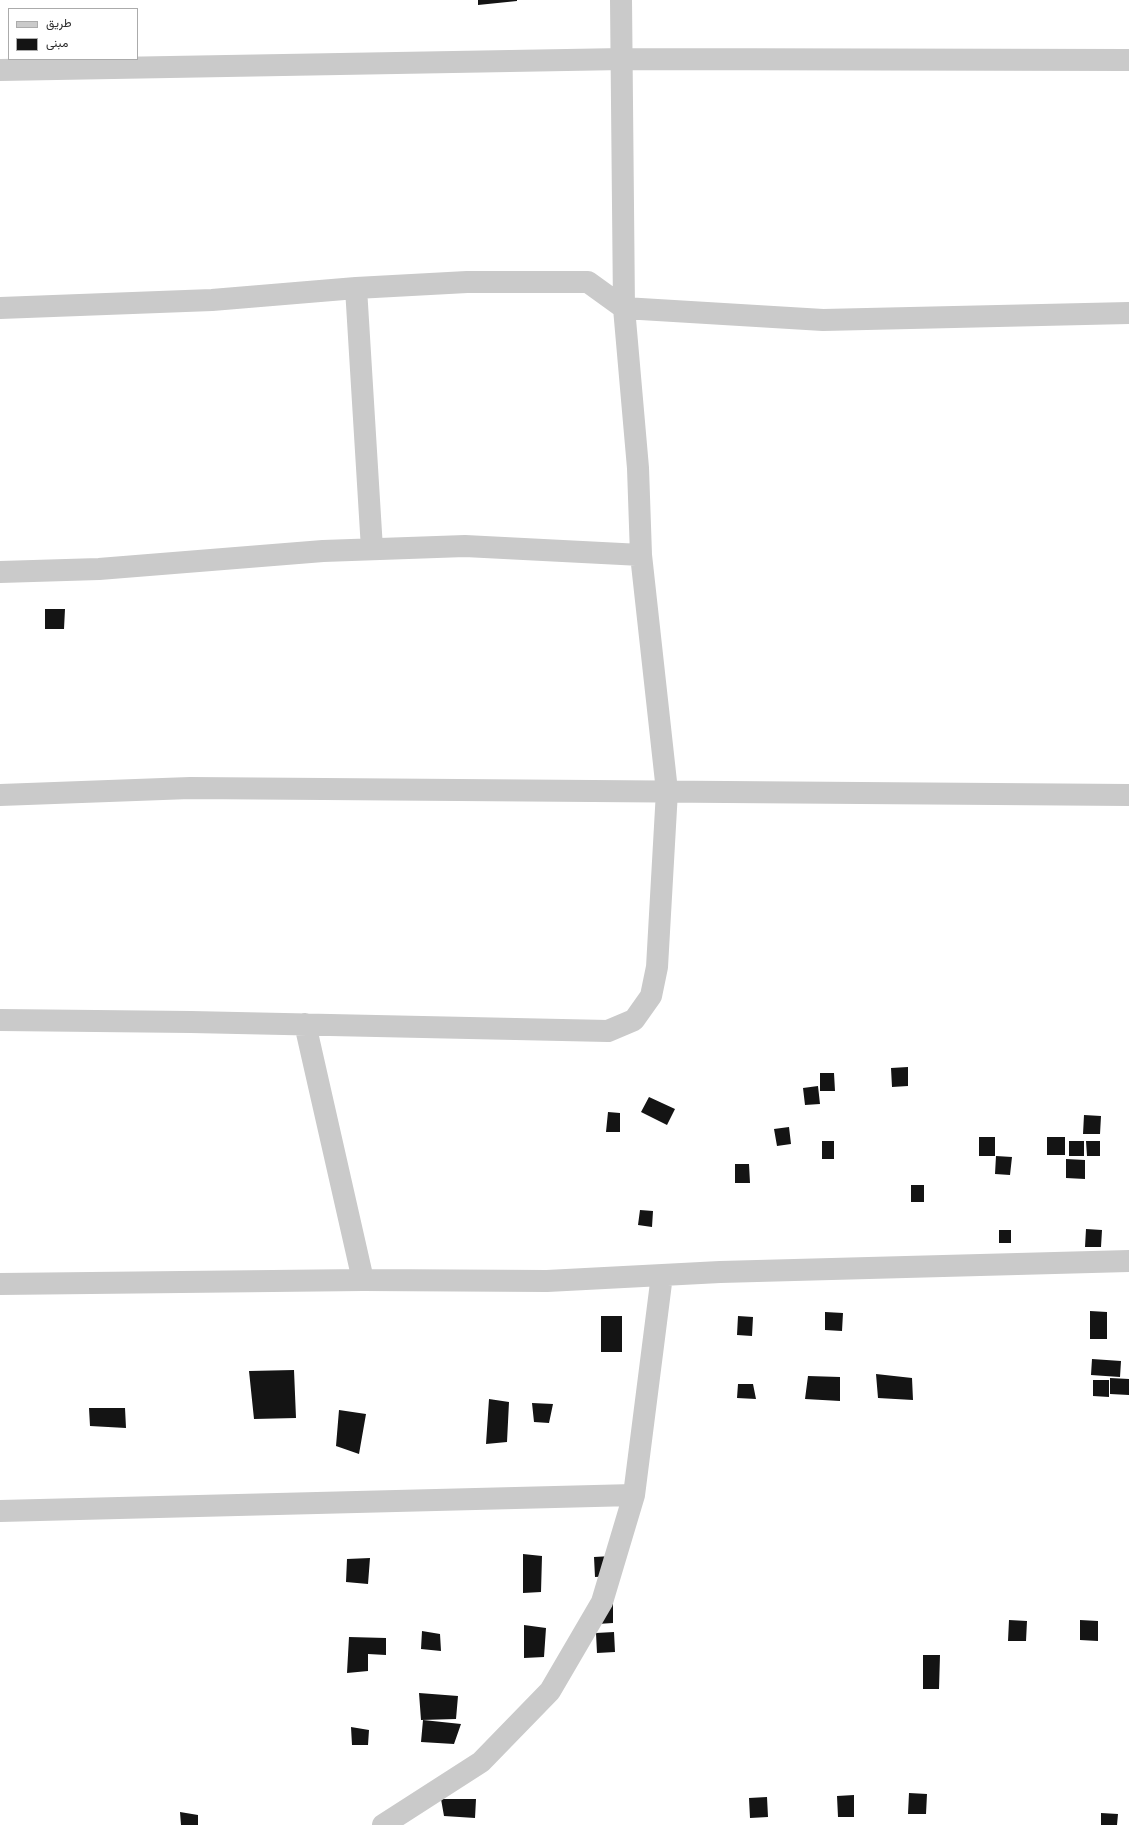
<!DOCTYPE html>
<html>
<head>
<meta charset="utf-8">
<style>
	body { margin:0 }
	#map { position:relative; width:1129px; height:1825px; overflow:hidden; background:#fff; font-family:Cabin,Vazirmatn,sans-serif }
	canvas { display:block }
	.legend { position:absolute; left:8px; top:8px; width:130px; height:52px; box-sizing:border-box; background:#fff; border:1px solid #ababab; margin:0; padding:5px 7px; list-style:none; font-size:12px; color:#2d2d2d }
	.legend li { display:flex; align-items:center; gap:8px; height:20px }
	.legend b { width:20px; border:1px solid #ababab }
</style>
</head>
<body>
<div id="map">
<canvas width="1129" height="1825"></canvas>
<ul class="legend">
<li><b style="height:5px;background:#cacaca"></b>طريق</li>
<li><b style="height:11px;background:#141414"></b>مبنى</li>
</ul>
</div>
<script>
const g = document.querySelector('canvas').getContext('2d');
g.lineJoin = 'round';
function paint(path, color) { g.fillStyle = color; g.fill(path, 'evenodd'); }
const poly = rows => new Path2D(rows.map(r => 'M' + r).join(''));
function trace(path, color, width, dash) { g.strokeStyle = color; g.lineWidth = width; g.lineCap = dash ? 'butt' : 'round'; g.setLineDash(dash || []); g.stroke(path); }
const building = poly([
	[478,0,517,0,517,1,478,5],
	[45,609,65,609,64,629,45,629],
	[908,1067,908,1086,892,1087,891,1068],
	[820,1073,834,1073,835,1091,820,1091],
	[818,1086,820,1104,805,1105,803,1088],
	[649,1097,675,1109,667,1125,641,1112],
	[608,1112,620,1113,620,1132,606,1132],
	[1084,1115,1101,1116,1100,1134,1083,1134],
	[789,1127,791,1144,777,1146,774,1129],
	[979,1137,995,1137,995,1156,979,1156],
	[1047,1137,1065,1137,1065,1155,1047,1155],
	[822,1141,834,1141,834,1159,822,1159],
	[1069,1141,1084,1141,1084,1156,1069,1156],
	[1086,1141,1100,1141,1100,1156,1087,1156],
	[996,1156,1012,1157,1010,1175,995,1174],
	[1066,1159,1085,1160,1085,1179,1066,1178],
	[735,1164,749,1164,750,1183,735,1183],
	[911,1185,924,1185,924,1202,911,1202],
	[640,1210,653,1211,652,1227,638,1225],
	[1086,1229,1102,1230,1101,1247,1085,1247],
	[999,1230,1011,1230,1011,1243,999,1243],
	[1090,1311,1107,1312,1107,1339,1090,1339],
	[825,1312,843,1313,842,1331,825,1330],
	[601,1316,622,1316,622,1352,601,1352],
	[738,1316,753,1317,752,1336,737,1335],
	[1092,1359,1121,1361,1120,1377,1091,1375],
	[294,1370,296,1418,254,1419,249,1371],
	[876,1374,912,1378,913,1400,878,1398],
	[808,1376,840,1377,840,1401,805,1399],
	[1110,1378,1129,1379,1129,1395,1110,1394],
	[1093,1380,1109,1380,1109,1397,1093,1396],
	[738,1384,753,1384,756,1399,737,1398],
	[489,1399,509,1402,507,1442,486,1444],
	[532,1403,553,1404,549,1423,534,1422],
	[89,1408,125,1408,126,1428,90,1426],
	[339,1410,366,1414,359,1454,336,1446],
	[523,1554,542,1556,541,1592,523,1593],
	[612,1556,613,1576,595,1577,594,1557],
	[370,1558,368,1584,346,1582,347,1559],
	[613,1593,613,1623,597,1624],
	[1009,1620,1027,1621,1026,1641,1008,1641],
	[1080,1620,1098,1621,1098,1641,1080,1640],
	[524,1625,546,1628,544,1657,524,1658],
	[422,1631,440,1634,441,1651,421,1649],
	[614,1632,615,1652,597,1653,596,1633],
	[349,1637,386,1638,386,1655,368,1654,368,1671,347,1673],
	[923,1655,940,1655,939,1689,923,1689],
	[419,1693,458,1696,456,1719,421,1720],
	[423,1720,461,1724,454,1744,421,1742],
	[351,1727,369,1730,368,1745,352,1745],
	[909,1793,927,1794,926,1814,908,1814],
	[854,1795,854,1817,838,1817,837,1796],
	[767,1797,768,1817,750,1818,749,1798],
	[441,1799,476,1799,475,1818,444,1816],
	[180,1812,198,1815,198,1825,181,1825],
	[1101,1813,1118,1814,1117,1825,1101,1825]
]);
const minor = poly([
	[621,0,624,308],
	[0,70,623,59,1129,60],
	[356,288,372,549],
	[0,308,212,300,356,288,467,282,588,282,624,308],
	[0,572,99,569,323,551,465,546,641,555],
	[0,795,190,788,1129,795],
	[0,1020,191,1022,608,1031,634,1020,651,996,657,967,667,791,641,555,638,468,624,308,823,320,1129,313],
	[305,1024,363,1280],
	[0,1284,363,1280,547,1281,720,1272,1129,1261],
	[0,1511,634,1495],
	[383,1825,481,1762,550,1691,602,1602,634,1495,662,1275]
]);
paint(building, '#141414');
trace(minor, '#cacaca', 22);
</script>
</body>
</html>
